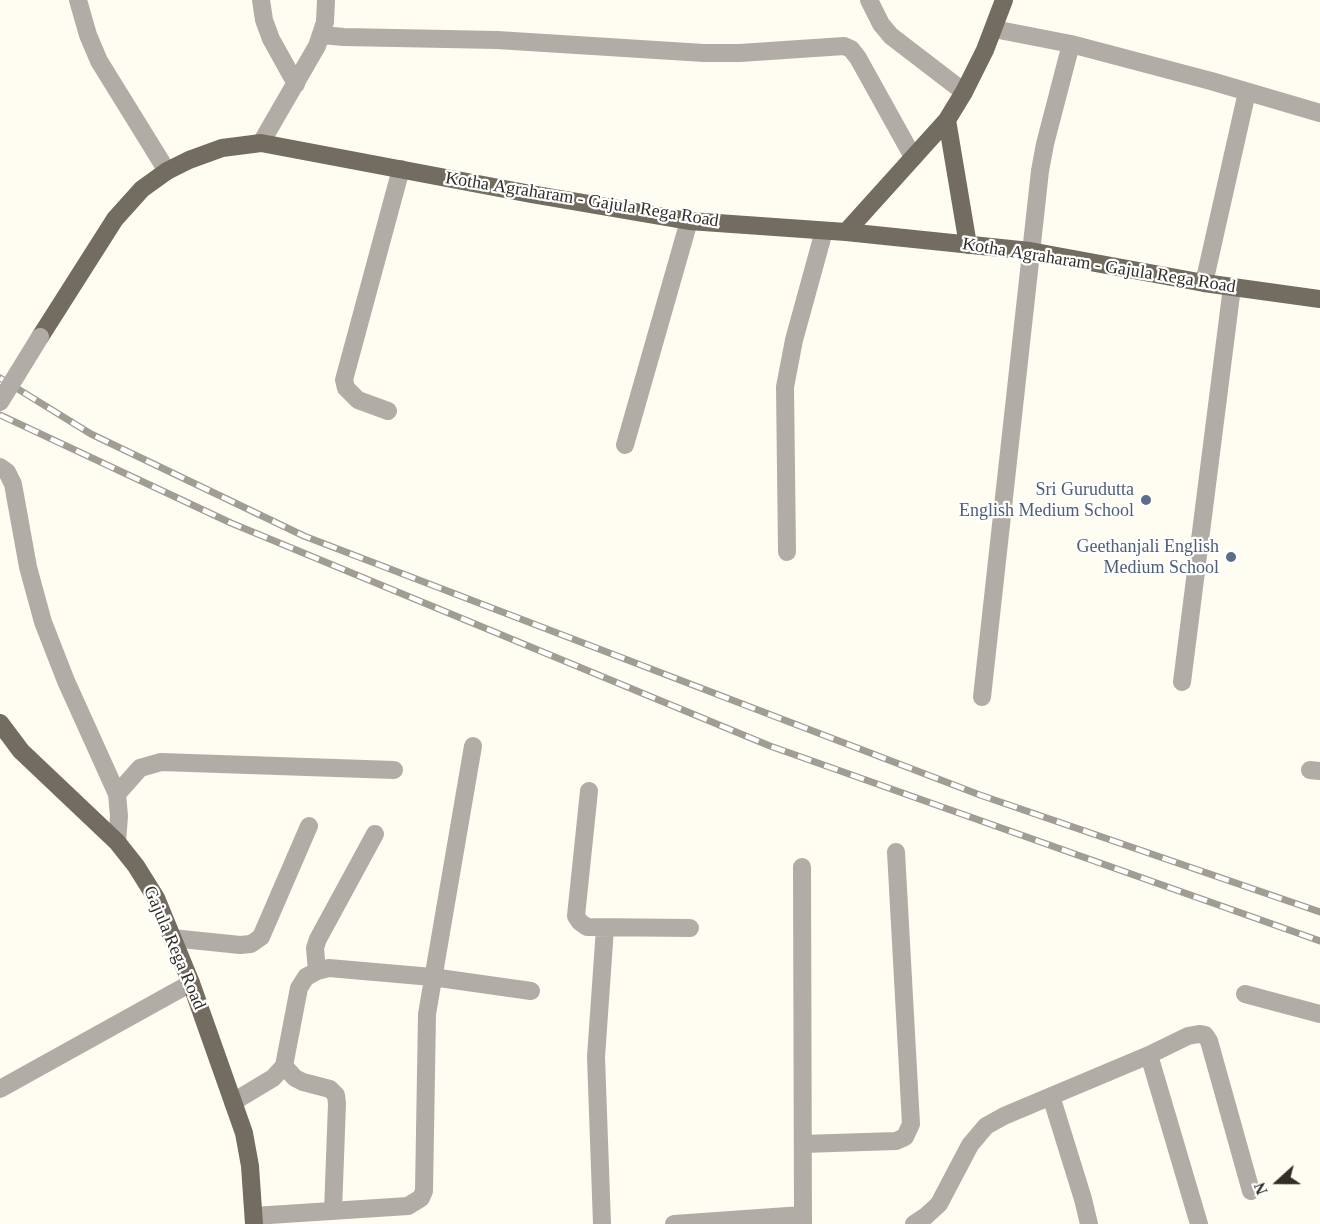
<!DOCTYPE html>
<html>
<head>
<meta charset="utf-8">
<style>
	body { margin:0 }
	#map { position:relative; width:1320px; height:1224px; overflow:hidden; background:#fffcf1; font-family:Georgia,serif }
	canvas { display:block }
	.north { position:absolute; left:1248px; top:1152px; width:60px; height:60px; -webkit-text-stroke:4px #fff; paint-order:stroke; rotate:249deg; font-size:16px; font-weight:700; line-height:24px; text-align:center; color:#302e27 }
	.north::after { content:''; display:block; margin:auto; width:21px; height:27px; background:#302e27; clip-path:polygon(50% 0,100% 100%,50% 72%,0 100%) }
</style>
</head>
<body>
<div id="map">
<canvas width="1320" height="1224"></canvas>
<div class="north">N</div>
</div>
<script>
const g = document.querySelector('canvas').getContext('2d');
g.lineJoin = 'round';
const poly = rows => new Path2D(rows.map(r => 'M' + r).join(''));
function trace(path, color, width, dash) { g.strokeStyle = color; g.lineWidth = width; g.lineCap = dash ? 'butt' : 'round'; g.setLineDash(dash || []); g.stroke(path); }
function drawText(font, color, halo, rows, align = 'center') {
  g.font = font + ' Georgia,serif'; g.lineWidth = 4.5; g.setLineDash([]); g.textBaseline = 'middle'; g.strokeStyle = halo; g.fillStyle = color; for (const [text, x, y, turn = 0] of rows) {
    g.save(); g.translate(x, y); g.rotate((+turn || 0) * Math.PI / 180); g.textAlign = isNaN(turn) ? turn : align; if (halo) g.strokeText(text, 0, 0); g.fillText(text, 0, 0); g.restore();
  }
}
const minor = poly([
	[78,0,88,35,99,61,167,171],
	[261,0,264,20,271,39,296,84],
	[869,0,881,24,891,36,964,92],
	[994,29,1071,44,1211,81,1320,113],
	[322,35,344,37,497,40,704,53,740,53,844,46,851,49,858,58,913,157],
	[261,143,317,46,325,22,326,0],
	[1204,283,1247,92],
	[388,411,358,400,346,388,344,380,401,169],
	[625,445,689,221],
	[0,467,7,472,13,484,28,567,43,622,66,681,117,794,119,816,117,842],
	[787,552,785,387,794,340,824,231],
	[1182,682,1232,287],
	[982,697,1040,171,1045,144,1071,44],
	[1310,770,1320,771],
	[589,791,576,916,580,922,587,927,690,928],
	[117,794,140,768,161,762,394,770],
	[802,867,803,1224],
	[172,938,240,945,251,944,261,937,309,826],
	[317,971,315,948,318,939,375,834],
	[1245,994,1320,1014],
	[1149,1055,1199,1224],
	[284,1066,295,1078,303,1082,330,1089,336,1095,337,1104,333,1211],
	[0,1089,191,983],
	[1051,1096,1083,1199,1089,1224],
	[233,1102,273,1078,284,1066,299,988,306,977,317,971,329,968,432,977,531,991],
	[803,1144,896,1141,905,1137,911,1124,896,852],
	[254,1216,408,1206,421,1198,424,1191,427,1014,473,746],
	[602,1224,596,1057,605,928],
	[674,1224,802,1215],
	[914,1224,926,1216,939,1204,970,1145,986,1126,1004,1116,1149,1055,1188,1036,1199,1034,1205,1035,1209,1041,1251,1191]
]);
const major = poly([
	[947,120,968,245],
	[846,232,947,120,964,92,985,50,1004,0],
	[40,337,115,219,142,189,167,171,189,160,222,148,261,143,531,194,689,221,846,232,1030,251,1204,283,1320,299],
	[0,723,21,751,117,842,136,866,156,898,191,983,244,1133,250,1166,254,1224]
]);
const rail = poly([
	[0,378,91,434,304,536,980,795,1320,912],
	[0,415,231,523,770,746,1320,941]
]);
const minorBridge = poly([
	[0,402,40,337]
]);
const markers = [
	[1146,500,6,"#5c6f8a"],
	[1231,557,6,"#5c6f8a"]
];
const streetNames = [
	["Kotha Agraharam - Gajula Rega Road",582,200,9],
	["Kotha Agraharam - Gajula Rega Road",1099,266,9],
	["Gajula Rega Road",174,948,67]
];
const serviceNames = [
	["Sri Gurudutta",1134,490],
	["English Medium School",1134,511],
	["Geethanjali English",1219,547],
	["Medium School",1219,568]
];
trace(minor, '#b1ada6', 18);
trace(major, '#736c60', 18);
trace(rail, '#9f9d94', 7);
trace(rail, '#fff', 4.5, [14]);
trace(minorBridge, '#b1ada6', 18);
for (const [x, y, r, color] of markers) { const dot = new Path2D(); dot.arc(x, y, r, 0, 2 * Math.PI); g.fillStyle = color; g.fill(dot); trace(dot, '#fff', 2); }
drawText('18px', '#302e27', '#fff', streetNames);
drawText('18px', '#4e5e75', '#fff', serviceNames, 'right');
</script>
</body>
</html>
